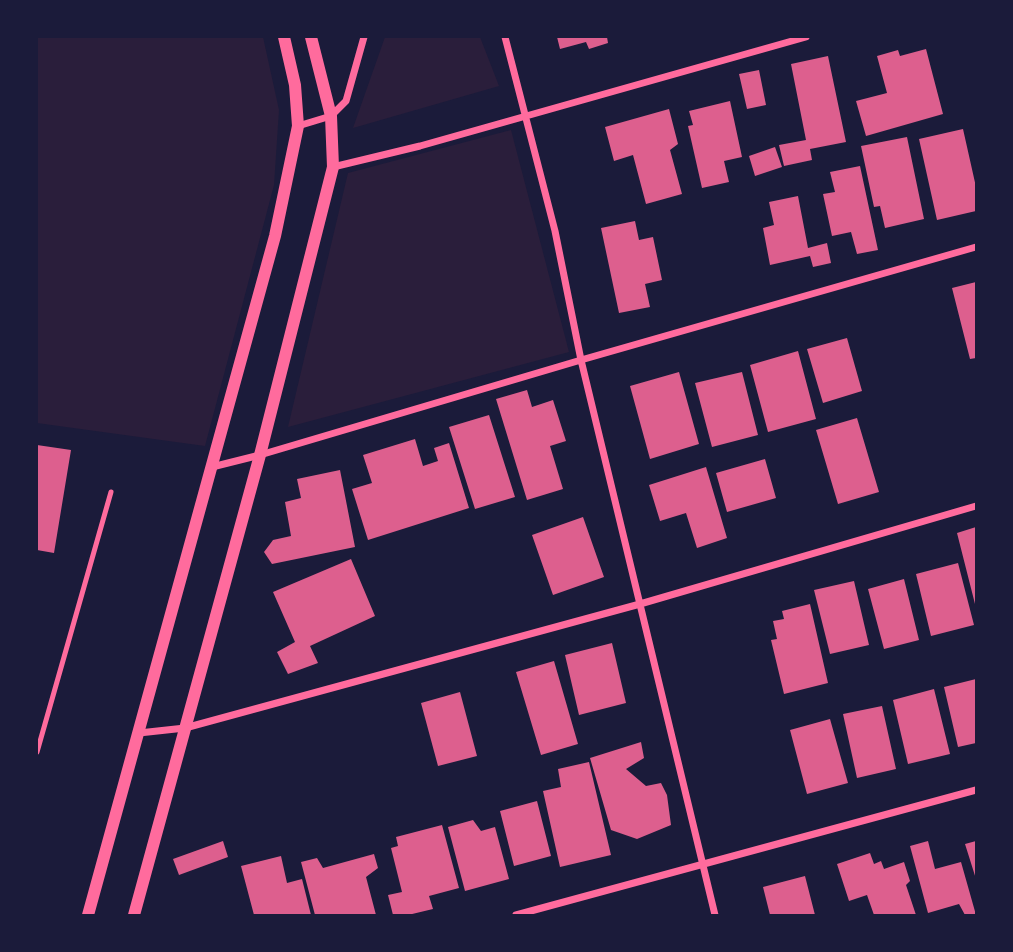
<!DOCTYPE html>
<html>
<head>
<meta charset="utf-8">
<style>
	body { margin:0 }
	#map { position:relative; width:1013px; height:952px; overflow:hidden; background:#1b1b3a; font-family:"Space Grotesk",sans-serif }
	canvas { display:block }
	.frame { position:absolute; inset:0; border:38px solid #1b1b3a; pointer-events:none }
</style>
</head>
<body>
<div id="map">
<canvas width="1013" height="952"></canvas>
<div class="frame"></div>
</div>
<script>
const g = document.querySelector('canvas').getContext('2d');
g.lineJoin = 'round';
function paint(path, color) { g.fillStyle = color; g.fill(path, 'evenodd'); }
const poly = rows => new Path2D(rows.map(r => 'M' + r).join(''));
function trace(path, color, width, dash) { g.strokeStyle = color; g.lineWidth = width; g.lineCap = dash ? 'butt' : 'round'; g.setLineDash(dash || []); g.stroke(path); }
const green = poly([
	[37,37,263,37,279,110,274,185,205,446,37,423],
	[385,37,480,37,499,86,353,128],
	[511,130,569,352,288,427,348,173]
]);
const building = poly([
	[557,37,607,37,608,43,589,49,586,42,560,49],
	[926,49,943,114,866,136,856,101,887,93,877,56,898,50,900,56],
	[828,56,846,142,810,149,812,160,784,166,779,145,806,140,791,64],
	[759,70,766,105,747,109,739,74],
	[730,101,742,157,724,161,729,182,702,188,688,126,693,125,689,111],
	[669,109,678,144,670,150,682,194,646,204,633,155,614,161,605,127],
	[963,129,976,187,976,211,937,220,919,139],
	[907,137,924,219,885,228,880,206,874,207,861,146],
	[775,147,782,167,755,176,749,156],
	[860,166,878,250,857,254,851,232,832,236,823,194,835,192,830,172],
	[798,196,808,248,827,243,831,263,813,267,810,256,770,265,763,228,774,225,769,202],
	[635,221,639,240,653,237,662,280,645,284,650,307,619,313,601,228],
	[976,282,976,358,970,359,952,288],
	[847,338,862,391,823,403,807,349],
	[798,351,816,419,768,432,750,365],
	[679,372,699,444,650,459,630,386],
	[742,372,758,435,712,447,695,383],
	[527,390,532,407,553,400,566,441,550,446,563,489,527,500,496,399],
	[489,415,515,497,475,509,449,427],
	[857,418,879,492,838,504,816,430],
	[415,439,423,466,438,461,434,448,449,443,469,508,368,540,352,489,372,483,363,455],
	[37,445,71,450,54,553,37,550],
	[765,459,776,498,727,512,716,473],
	[706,467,727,538,697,548,686,513,660,521,649,485],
	[340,470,355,547,272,564,264,552,273,540,291,536,285,502,301,498,297,479],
	[583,517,604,577,553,595,532,535],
	[976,527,976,604,975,604,957,533],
	[351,559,375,616,310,646,318,663,288,674,277,652,295,642,273,592],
	[958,563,974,625,931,636,916,574],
	[904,579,919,640,884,649,868,589],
	[854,581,869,645,830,654,814,590],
	[810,604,828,683,784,694,771,640,777,639,773,621,784,619,782,611],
	[612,643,626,703,579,715,565,655],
	[554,661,578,744,541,755,516,672],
	[976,679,976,743,958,747,944,687],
	[934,689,950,754,908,764,893,700],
	[460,692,477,756,438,766,421,703],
	[882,706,896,769,857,778,843,714],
	[830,719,848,783,807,794,790,730],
	[641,742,644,758,626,769,646,786,661,783,667,795,671,825,637,839,611,830,590,758],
	[589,762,611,855,560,867,543,791,561,787,558,769],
	[537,801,551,856,514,866,500,811],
	[473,820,481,831,495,827,509,879,465,891,448,827],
	[442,825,459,888,429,896,433,909,408,915,393,915,388,895,402,892,391,848,398,846,396,837],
	[223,841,228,857,179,875,173,859],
	[928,841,935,869,961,862,976,915,965,915,959,904,928,913,910,846],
	[976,841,976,879,965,844],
	[870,853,874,864,881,861,884,869,904,862,910,881,906,885,916,915,874,915,867,895,849,901,837,864],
	[374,854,378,868,366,877,376,915,315,915,301,862,317,858,323,868],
	[281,856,287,883,302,879,311,915,254,915,241,866],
	[805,876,815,915,770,915,763,887]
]);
const service = poly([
	[37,752,111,492]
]);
const minor = poly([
	[505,37,555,231,581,360,715,915],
	[298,126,331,116,346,101,364,37],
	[333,167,420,146,806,37],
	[212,467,260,455,581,360,976,247],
	[139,733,185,728,640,604,976,506],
	[516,915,976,790]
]);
const tertiary = poly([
	[88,915,275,236,298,126,295,85,284,37],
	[134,915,260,455,333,167,331,116,311,37]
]);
paint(green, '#2a1e3b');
paint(building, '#dd5f8e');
trace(service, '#ff6b9d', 5);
trace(minor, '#ff6b9d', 7);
trace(tertiary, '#ff6b9d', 12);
</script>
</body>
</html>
